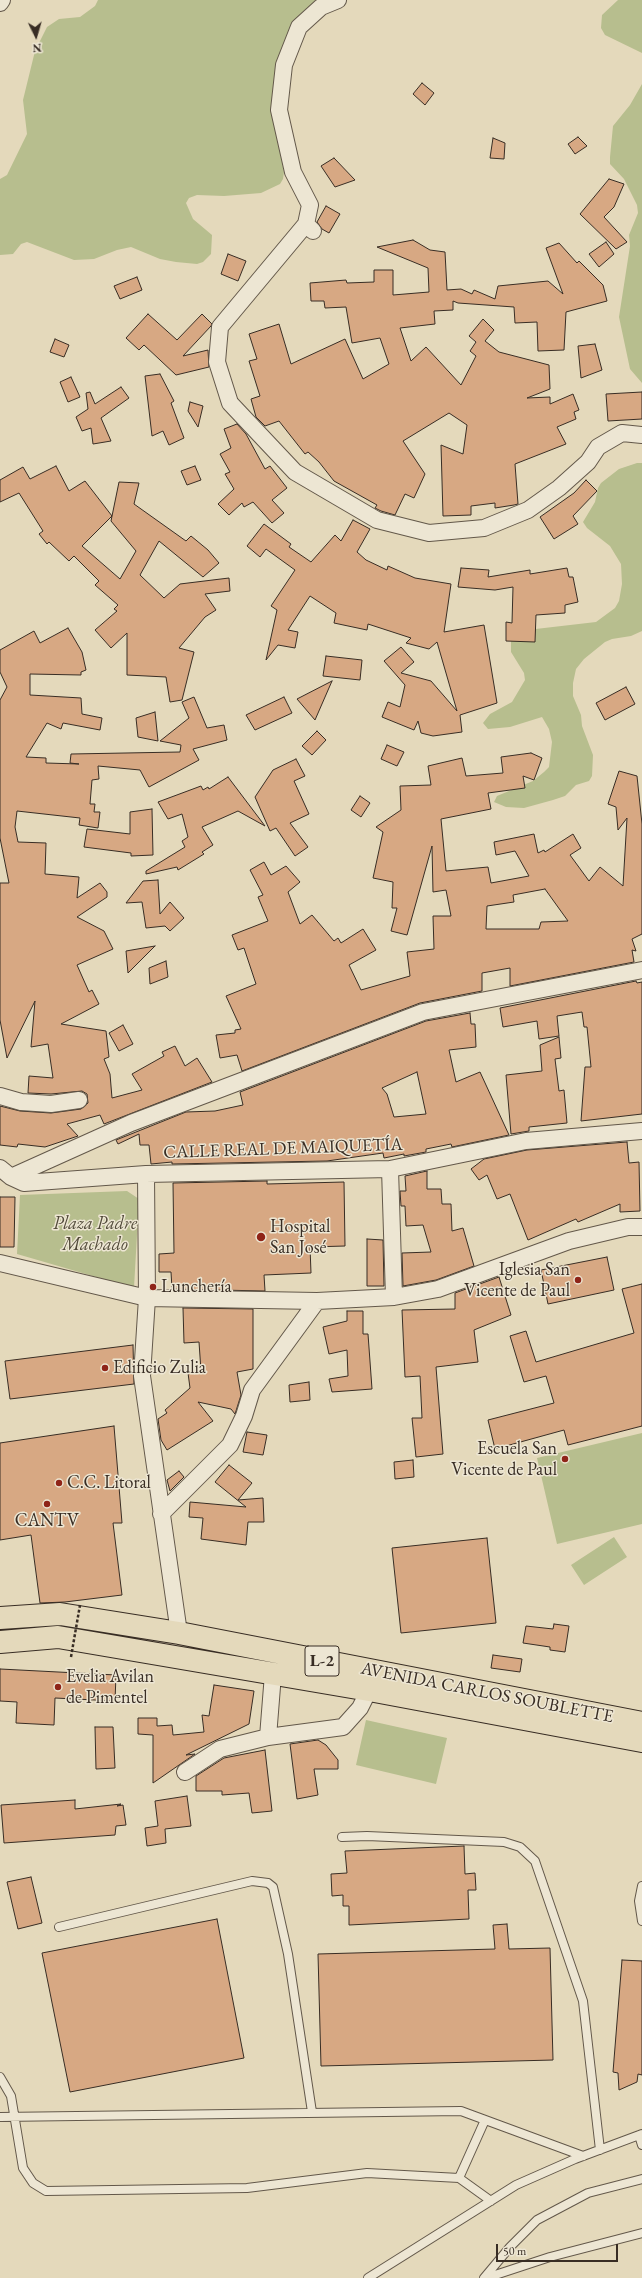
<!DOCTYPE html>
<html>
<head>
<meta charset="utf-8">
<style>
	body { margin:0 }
	#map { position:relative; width:642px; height:2278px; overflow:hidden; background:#e4d9bb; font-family:"EB Garamond",serif }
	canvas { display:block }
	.north { position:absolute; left:16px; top:16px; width:40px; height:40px; -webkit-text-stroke:3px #ede6d3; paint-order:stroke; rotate:175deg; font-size:11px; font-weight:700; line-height:16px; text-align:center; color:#382d24 }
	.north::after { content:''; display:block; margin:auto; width:14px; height:18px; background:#382d24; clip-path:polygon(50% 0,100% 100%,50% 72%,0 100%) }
	.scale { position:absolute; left:496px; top:2244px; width:122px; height:18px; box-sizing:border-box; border:2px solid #382d24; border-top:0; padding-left:5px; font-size:12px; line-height:14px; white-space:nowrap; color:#382d24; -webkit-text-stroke:3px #ede6d3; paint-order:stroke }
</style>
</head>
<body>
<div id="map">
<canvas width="642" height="2278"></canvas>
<div class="north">N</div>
<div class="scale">50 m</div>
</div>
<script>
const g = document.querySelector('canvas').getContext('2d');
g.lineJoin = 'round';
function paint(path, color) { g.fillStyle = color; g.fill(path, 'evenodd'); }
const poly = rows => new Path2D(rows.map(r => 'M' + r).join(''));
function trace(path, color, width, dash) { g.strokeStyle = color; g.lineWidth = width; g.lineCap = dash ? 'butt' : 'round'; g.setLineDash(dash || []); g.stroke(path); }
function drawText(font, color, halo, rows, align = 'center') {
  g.font = font + ' "EB Garamond",serif'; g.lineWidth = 3; g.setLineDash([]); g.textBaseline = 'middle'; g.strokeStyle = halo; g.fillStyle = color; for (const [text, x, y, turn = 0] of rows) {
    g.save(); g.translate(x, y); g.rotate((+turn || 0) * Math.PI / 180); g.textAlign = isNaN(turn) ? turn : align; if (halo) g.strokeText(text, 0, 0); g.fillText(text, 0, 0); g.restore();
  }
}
const green = poly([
	[98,0,331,0,296,32,274,123,284,172,283,179,280,184,261,193,224,196,197,195,189,198,186,203,193,219,212,235,211,254,203,262,197,264,176,262,160,259,131,247,117,250,94,259,74,260,27,242,21,244,13,254,0,255,0,179,7,175,27,134,23,100,35,51,47,27,59,19,80,17,95,6],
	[618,0,642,0,642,53,605,35,601,28,602,15],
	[642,84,642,383,630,369,619,317,630,246,629,235,638,213,637,205,624,179,610,164,610,157,613,126,630,105],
	[637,463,642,463,642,631,631,636,612,639,605,642,584,659,576,669,573,683,573,696,581,715,582,726,593,755,592,776,589,781,576,785,565,796,553,800,524,808,506,807,494,802,497,796,533,781,544,772,549,767,552,742,549,729,542,717,510,727,488,729,483,723,490,714,512,702,525,680,524,673,511,652,511,639,527,630,596,622,615,608,619,601,622,584,621,564,610,546,587,528,583,522,595,502,598,488,601,483,619,469],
	[127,1191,139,1199,134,1288,17,1254,20,1195],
	[642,1433,642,1524,557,1544,537,1458],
	[614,1537,627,1557,584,1585,571,1565],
	[366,1720,447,1738,436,1784,356,1765]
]);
const building = poly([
	[422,83,434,93,425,105,413,94,422,83],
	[578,137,587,146,575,154,568,144,578,137],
	[493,138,505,143,504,159,490,158,493,138],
	[334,158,355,180,335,187,321,166,334,158],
	[609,179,624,184,614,207,604,217,627,242,616,249,580,214,609,179],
	[326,206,340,214,329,233,322,229,317,222,326,206],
	[413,240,430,250,445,252,447,290,461,289,472,294,474,290,495,299,498,286,548,281,563,294,546,248,559,243,577,263,579,261,603,285,607,301,566,312,564,350,538,351,537,322,515,323,514,307,458,303,453,301,453,310,434,311,435,324,400,328,411,361,426,347,461,385,476,356,470,351,476,342,469,336,483,319,494,330,485,341,499,352,549,365,550,389,527,398,550,397,550,404,573,394,579,410,574,412,576,419,557,427,566,444,515,464,518,504,514,505,495,508,495,503,471,506,471,515,443,516,441,445,463,454,467,425,449,413,403,441,425,474,414,498,405,494,395,515,381,511,375,508,377,505,334,481,319,462,308,452,305,454,279,421,265,426,256,417,251,399,260,396,249,361,257,359,249,334,279,324,291,364,345,339,363,379,389,364,380,338,352,343,346,307,325,308,324,301,311,301,310,283,346,280,347,283,374,282,374,270,393,270,393,295,429,292,428,268,377,247,413,240],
	[606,242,614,254,599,267,589,254,606,242],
	[228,254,246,261,238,281,221,274,228,254],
	[137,277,142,290,120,299,114,286,137,277],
	[148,314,177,340,202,314,212,324,211,326,183,356,208,350,209,367,176,375,144,345,139,350,126,338,148,314],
	[55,339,69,345,64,357,50,352,55,339],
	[595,344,602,370,581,378,578,346,595,344],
	[160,374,174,401,171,403,184,438,169,445,163,431,152,436,145,376,160,374],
	[71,377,80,397,68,402,60,382,71,377],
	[121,387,129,398,101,418,111,441,93,444,91,428,82,431,76,417,88,409,86,393,90,392,95,404,121,387],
	[642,392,642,419,608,421,606,394,642,392],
	[190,402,203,406,198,427,188,411,190,402],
	[237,424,246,434,265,469,270,466,287,488,272,500,284,513,272,523,253,502,244,507,242,503,229,515,218,504,234,489,225,474,230,472,220,454,231,448,224,429,237,424],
	[56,466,69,491,85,481,112,516,82,546,120,579,136,551,111,521,119,482,139,483,134,504,186,541,191,536,208,550,219,563,203,577,159,541,140,575,164,598,180,584,229,578,230,591,205,594,216,610,205,617,179,648,194,652,182,700,170,702,166,677,127,675,127,633,111,648,95,630,117,611,114,609,118,605,95,585,99,581,74,556,69,561,49,542,47,544,39,534,43,531,19,493,0,502,0,480,23,467,30,479,56,466],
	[195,466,201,480,187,485,181,471,195,466],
	[586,480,597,491,573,516,578,524,554,539,540,517,574,493,586,480],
	[353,520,370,529,357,552,366,560,387,570,388,566,415,578,451,584,444,632,484,625,497,703,460,715,462,732,433,736,421,733,418,721,414,730,382,717,388,702,400,707,405,685,384,661,401,647,414,662,401,673,431,681,457,711,437,642,429,649,406,643,411,638,368,624,367,630,334,623,336,613,310,596,288,630,298,632,295,648,278,645,266,660,277,610,271,606,295,570,266,549,260,557,247,546,264,524,291,544,289,547,311,562,335,535,341,541,353,520],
	[461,568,489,570,488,577,530,570,530,574,567,568,569,577,573,577,578,602,565,605,565,613,536,615,535,642,506,641,506,622,512,623,513,587,495,590,458,587,461,568],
	[68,628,82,652,86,670,81,672,81,675,30,674,30,695,81,698,82,714,102,718,100,730,63,723,61,729,47,723,26,757,46,758,46,763,79,764,70,763,71,754,180,752,181,745,160,741,189,718,182,702,194,697,207,728,224,725,227,740,193,749,199,760,149,787,140,770,98,766,99,779,92,780,90,804,95,804,94,812,100,812,98,828,79,825,80,818,17,811,15,827,18,842,46,843,45,874,79,877,77,898,100,883,107,892,107,897,77,917,104,931,113,949,77,965,89,992,92,990,99,1004,61,1024,106,1031,109,1057,104,1059,110,1074,112,1098,142,1090,132,1074,164,1056,162,1052,175,1046,185,1066,197,1058,212,1082,104,1124,100,1115,67,1124,78,1136,45,1147,18,1144,17,1147,0,1145,0,1106,20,1111,51,1113,81,1109,88,1103,87,1094,82,1091,51,1094,28,1093,29,1076,53,1078,48,1044,31,1047,35,1001,7,1058,0,1020,0,883,9,883,0,838,0,700,7,687,0,672,0,650,34,631,40,643,68,628],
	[326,656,362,660,360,680,323,676,326,656],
	[332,681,315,720,297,699,332,681],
	[626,687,635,704,605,720,596,703,626,687],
	[284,697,292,713,255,730,246,715,284,697],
	[155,712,158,741,138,737,136,718,155,712],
	[317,731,326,740,312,755,302,746,317,731],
	[387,745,404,752,397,766,381,759,387,745],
	[531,753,542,758,534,780,523,776,525,788,488,793,491,809,441,819,446,871,488,867,491,883,529,876,515,851,496,855,494,842,534,834,538,853,544,850,545,852,573,834,581,848,570,855,589,881,600,867,623,886,627,818,618,830,616,807,608,804,619,771,637,776,642,824,642,934,632,939,636,951,632,950,634,962,510,986,510,968,482,973,482,991,420,1003,242,1071,237,1055,220,1058,216,1035,235,1033,235,1030,241,1029,226,996,256,984,244,948,238,950,232,935,268,921,258,897,263,895,250,870,264,862,271,875,286,866,300,882,288,892,300,924,312,915,334,941,338,938,341,943,363,929,376,950,349,965,361,990,410,976,407,952,434,949,433,916,451,916,446,890,433,892,432,846,407,935,391,931,397,908,392,908,393,882,373,878,383,832,376,827,401,810,400,786,431,785,428,766,462,758,466,776,503,773,501,757,531,753],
	[545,889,568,921,541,922,539,929,486,929,487,906,514,902,513,895,545,889],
	[296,759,305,776,294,781,309,814,290,823,308,847,295,856,276,828,270,831,255,797,273,770,296,759],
	[228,777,265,826,238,811,202,827,213,845,202,852,204,854,178,870,177,867,146,874,146,871,185,847,182,841,188,837,182,814,168,819,158,802,201,786,203,790,208,787,209,789,228,777],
	[360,796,370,803,361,817,351,810,360,796],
	[152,809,153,855,131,856,131,853,84,847,87,829,130,834,130,812,152,809],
	[158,880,160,914,170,902,184,918,170,931,165,926,146,928,142,902,126,903,143,881,158,880],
	[155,946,128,973,126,951,155,946],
	[166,961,168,977,150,984,149,968,166,961],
	[636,981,637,983,642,982,642,1114,581,1121,585,1067,591,1067,587,1027,584,1027,582,1012,557,1016,559,1036,539,1039,537,1021,503,1027,500,1008,636,981],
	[470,1013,471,1024,475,1024,476,1047,449,1050,456,1082,480,1072,509,1135,452,1147,451,1144,426,1149,426,1152,404,1156,404,1154,384,1158,383,1153,327,1161,172,1164,172,1162,151,1164,149,1145,140,1145,139,1134,118,1144,116,1140,186,1112,215,1111,243,1105,240,1092,426,1021,470,1013],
	[417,1072,426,1114,394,1117,387,1094,382,1088,417,1072],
	[123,1025,133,1044,119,1051,109,1033,123,1025],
	[559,1037,561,1058,555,1059,559,1091,564,1090,567,1123,529,1127,529,1131,511,1134,506,1075,542,1071,540,1045,559,1037],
	[627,1142,629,1163,639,1162,640,1211,620,1212,620,1204,578,1222,576,1219,528,1240,510,1194,497,1199,487,1175,479,1180,471,1169,484,1159,527,1150,627,1142],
	[427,1171,427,1189,441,1189,442,1204,451,1204,452,1231,463,1228,474,1266,436,1280,403,1286,402,1253,431,1252,423,1225,406,1226,405,1206,401,1206,400,1191,406,1191,405,1176,427,1171],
	[267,1181,267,1184,344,1182,345,1246,310,1247,311,1273,264,1275,265,1291,172,1289,171,1272,159,1272,159,1254,174,1253,173,1183,267,1181],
	[0,1197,15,1197,14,1247,0,1247,0,1197],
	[367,1239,383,1240,384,1286,367,1286,367,1239],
	[607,1257,614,1290,548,1304,541,1270,607,1257],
	[499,1277,511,1315,474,1330,478,1362,436,1367,443,1454,416,1457,412,1418,422,1418,420,1376,405,1377,402,1310,455,1309,455,1293,499,1277],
	[642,1284,642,1426,568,1445,564,1430,495,1449,488,1420,554,1403,546,1376,524,1382,510,1336,526,1331,536,1362,634,1333,622,1289,642,1284],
	[183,1308,253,1309,253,1369,237,1372,241,1395,235,1414,231,1409,198,1402,213,1421,167,1450,161,1440,158,1419,167,1413,165,1410,190,1388,188,1373,201,1371,199,1342,184,1343,183,1308],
	[347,1311,363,1311,363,1334,368,1334,372,1389,332,1392,329,1379,348,1376,347,1350,329,1354,323,1327,347,1321,347,1311],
	[133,1345,134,1384,10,1399,5,1361,133,1345],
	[309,1382,310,1400,290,1402,289,1385,309,1382],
	[114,1426,122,1523,113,1523,122,1595,65,1602,40,1603,31,1535,0,1540,0,1443,114,1426],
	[247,1432,267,1435,263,1455,243,1452,247,1432],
	[413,1460,414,1477,395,1479,394,1462,413,1460],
	[229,1465,252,1483,238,1500,263,1498,264,1522,248,1522,246,1545,201,1539,203,1518,189,1517,190,1502,246,1507,215,1482,229,1465],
	[179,1471,184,1477,170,1491,167,1480,179,1471],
	[487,1538,496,1623,401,1633,392,1548,487,1538],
	[554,1624,569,1626,565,1652,550,1650,550,1647,523,1643,526,1626,553,1629,554,1624],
	[493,1655,522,1659,520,1672,491,1668,493,1655],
	[0,1669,116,1675,115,1701,55,1698,54,1725,16,1723,17,1702,0,1701,0,1669],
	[214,1685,254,1691,249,1724,186,1755,195,1754,153,1783,153,1735,138,1734,138,1718,157,1718,157,1726,172,1725,173,1735,204,1732,202,1715,209,1716,214,1685],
	[95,1727,113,1727,115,1768,96,1769,95,1727],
	[318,1740,326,1745,338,1760,338,1769,314,1769,318,1795,297,1799,290,1744,318,1740],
	[265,1750,272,1811,252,1813,249,1793,222,1795,222,1791,196,1791,196,1776,224,1758,265,1750],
	[187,1796,191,1826,165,1829,166,1843,147,1846,145,1828,158,1826,155,1801,187,1796],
	[75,1800,75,1809,121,1804,117,1806,123,1805,126,1825,116,1826,115,1835,4,1843,1,1805,75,1800],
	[464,1846,465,1874,475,1873,476,1890,468,1890,469,1919,349,1925,349,1906,343,1906,343,1895,332,1896,331,1874,347,1873,345,1851,464,1846],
	[31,1877,42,1923,18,1929,7,1882,31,1877],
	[217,1919,244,2058,70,2092,42,1953,217,1919],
	[507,1924,509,1949,550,1948,553,2060,321,2066,318,1954,495,1949,493,1925,507,1924],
	[622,1960,642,1961,642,2075,638,2074,637,2082,619,2090,618,2073,613,2072,622,1960]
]);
const service = poly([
	[342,1837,367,1836,504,1842,520,1847,535,1861,583,2001,600,2150],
	[642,1886,639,1901,642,1921],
	[59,1927,252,1881,268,1883,273,1887,288,1954,312,2112],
	[0,2077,11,2096,23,2168,33,2183,46,2191,247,2188,367,2173,459,2178,491,2201],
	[0,2117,461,2111,583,2156],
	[639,2135,642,2145],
	[459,2178,485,2120],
	[368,2278,516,2185,575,2159,642,2134],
	[484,2278,510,2247,537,2220,588,2193,642,2179],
	[486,2278,550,2257,642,2233]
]);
const minor = poly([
	[0,3,2,0],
	[306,224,220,327,217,362,230,403,295,472,377,520,429,533,484,528,528,510,559,488,588,462,598,447,622,433,642,435],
	[313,231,306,224,310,205,293,172,279,110,284,65,299,27,321,7,338,0],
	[0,1096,21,1102,51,1104,79,1100],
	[0,1168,11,1177,24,1183,146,1174,390,1169,526,1141,642,1131],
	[390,1169,394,1297],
	[146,1174,147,1298,142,1376,179,1633],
	[11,1177,131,1123,423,1012,642,970],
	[0,1263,147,1298,317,1301,394,1297,438,1289,569,1241,628,1227,642,1227],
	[161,1514,230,1445,244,1416,252,1390,317,1301],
	[268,1737,273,1674],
	[185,1772,220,1749,268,1737,343,1727,360,1708,369,1690]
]);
const primary = poly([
	[0,1618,60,1614,179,1633,642,1723],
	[0,1642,58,1637,369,1690,642,1741]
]);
const pathBridge = poly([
	[71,1657,80,1605]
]);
const markers = [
	[261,1237,5,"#8f2418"],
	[578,1280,4,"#8f2418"],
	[153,1287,4,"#8f2418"],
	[105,1368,4,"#8f2418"],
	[565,1459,4,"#8f2418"],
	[59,1483,4,"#8f2418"],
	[47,1504,4,"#8f2418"],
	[58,1687,4,"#8f2418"]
];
const shields = [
	[322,1661,34]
];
const shieldNames = [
	["L-2",322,1661]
];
const streetNames = [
	["CALLE REAL DE MAIQUETÍA",283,1149,-2],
	["AVENIDA CARLOS SOUBLETTE",487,1693,11]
];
const parkNames = [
	["Plaza Padre",95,1224],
	["Machado",95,1245]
];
const poiNames = [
	["Hospital",270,1227],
	["San José",270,1248],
	["Iglesia San",570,1270,"right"],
	["Vicente de Paul",570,1291,"right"],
	["Lunchería",161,1287],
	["Edificio Zulia",113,1368],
	["Escuela San",557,1449,"right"],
	["Vicente de Paul",557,1470,"right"],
	["C.C. Litoral",67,1483],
	["CANTV",47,1521,"center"],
	["Evelia Avilan",66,1677],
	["de Pimentel",66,1698]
];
paint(green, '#b7be8e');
paint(building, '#d7a883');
trace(building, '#382d24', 1);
trace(service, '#63584a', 10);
trace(minor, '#63584a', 18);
trace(primary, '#382d24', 24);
trace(service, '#ede6d3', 8);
trace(minor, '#ede6d3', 16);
trace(primary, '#e4d9bb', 22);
trace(pathBridge, '#382d24', 2.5, [3, 2]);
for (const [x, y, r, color] of markers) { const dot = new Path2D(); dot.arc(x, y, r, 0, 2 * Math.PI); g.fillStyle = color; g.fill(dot); trace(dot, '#ede6d3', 1.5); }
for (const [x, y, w] of shields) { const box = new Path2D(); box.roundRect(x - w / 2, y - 15, w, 30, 3); g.fillStyle = '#ede6d3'; g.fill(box); trace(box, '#382d24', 1); }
drawText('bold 17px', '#382d24', null, shieldNames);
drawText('18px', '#382d24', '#ede6d3', streetNames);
drawText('italic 18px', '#514a39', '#ede6d3', parkNames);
drawText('18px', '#382d24', '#ede6d3', poiNames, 'left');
</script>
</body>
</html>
